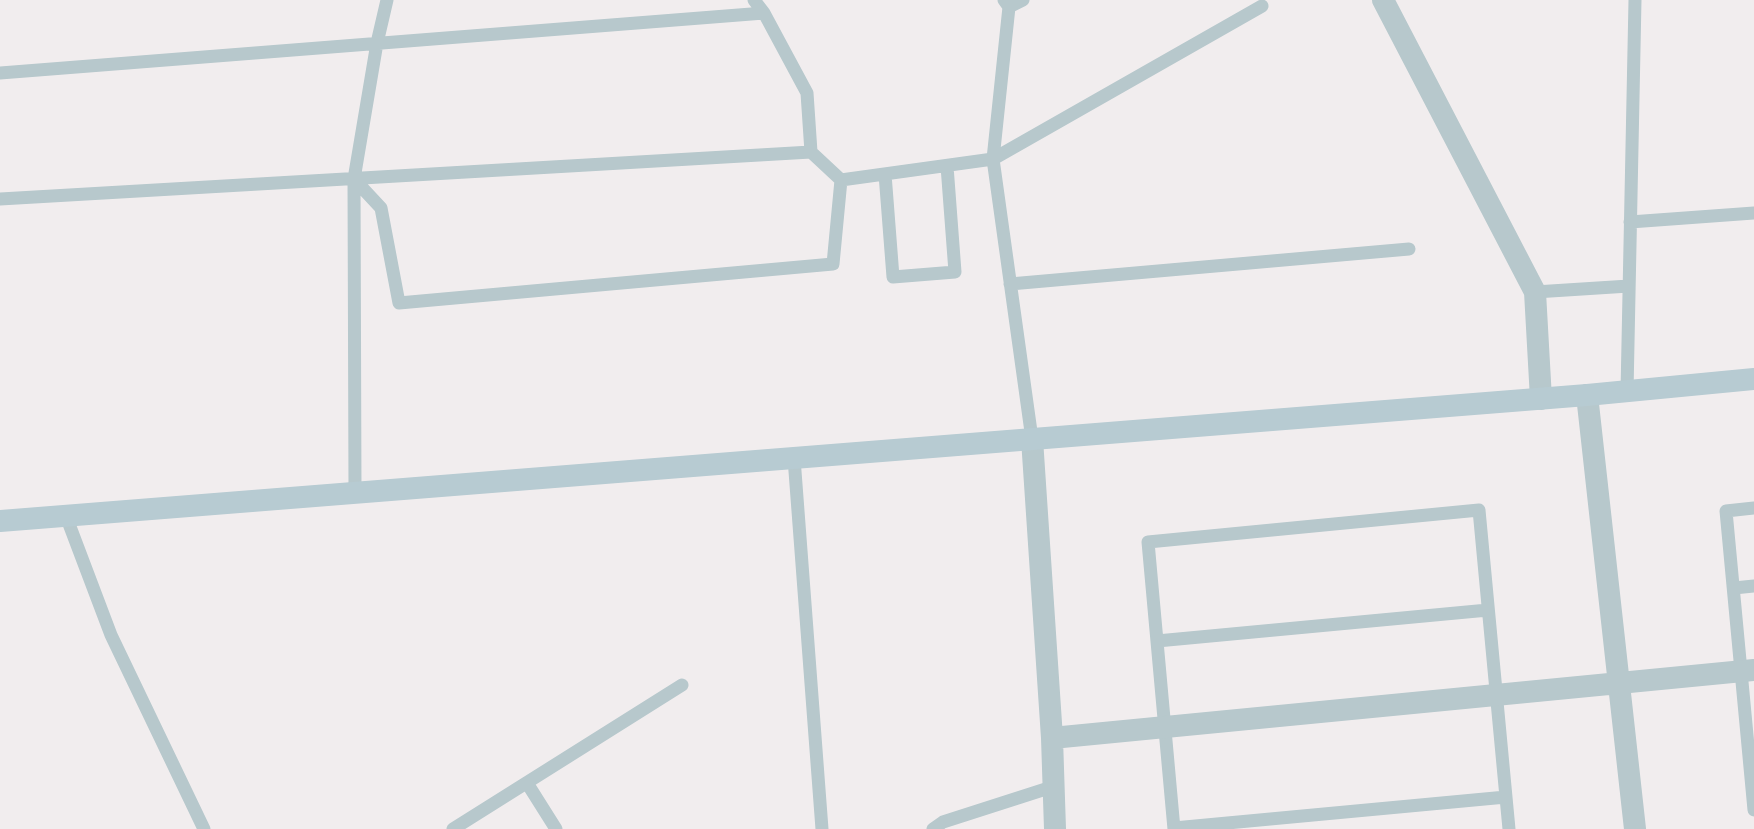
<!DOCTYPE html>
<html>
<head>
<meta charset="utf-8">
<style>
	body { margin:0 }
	canvas { display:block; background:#f1edee }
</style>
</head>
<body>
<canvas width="1754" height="829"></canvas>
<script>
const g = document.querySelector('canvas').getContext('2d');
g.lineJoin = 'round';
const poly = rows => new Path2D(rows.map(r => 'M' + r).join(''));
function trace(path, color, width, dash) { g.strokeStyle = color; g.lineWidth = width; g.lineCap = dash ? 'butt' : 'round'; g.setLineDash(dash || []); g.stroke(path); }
const service = poly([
	[754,0,764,13,807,93,811,152,841,180,993,159,1262,6],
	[1004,0,1009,7,993,159,1032,439],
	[1009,7,1023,0],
	[0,73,764,13],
	[885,174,893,277,955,272,947,166],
	[354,179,381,208,399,303,833,264,841,180],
	[0,199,811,152],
	[1630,222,1754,213],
	[1010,284,1409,249],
	[1535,292,1629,286],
	[1627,392,1635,0],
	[794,458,822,829],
	[355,492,354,179,377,43,387,0],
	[1754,508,1726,511,1754,810],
	[66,516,111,635,204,829],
	[1734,588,1754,586],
	[1157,641,1488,610],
	[527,783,556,829],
	[1174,828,1506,797],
	[453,829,682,685],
	[933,829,943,822,1052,787],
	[1174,829,1148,542,1479,510,1509,829]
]);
const minor = poly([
	[1383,0,1535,292,1541,399],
	[1587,395,1635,829],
	[1032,439,1052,738,1055,829],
	[1052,738,1754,670]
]);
const secondary = poly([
	[0,521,1587,395,1754,379]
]);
trace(service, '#b7c8cc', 13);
trace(minor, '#b7c8cc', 22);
trace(secondary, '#b7cbd2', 22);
</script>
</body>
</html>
